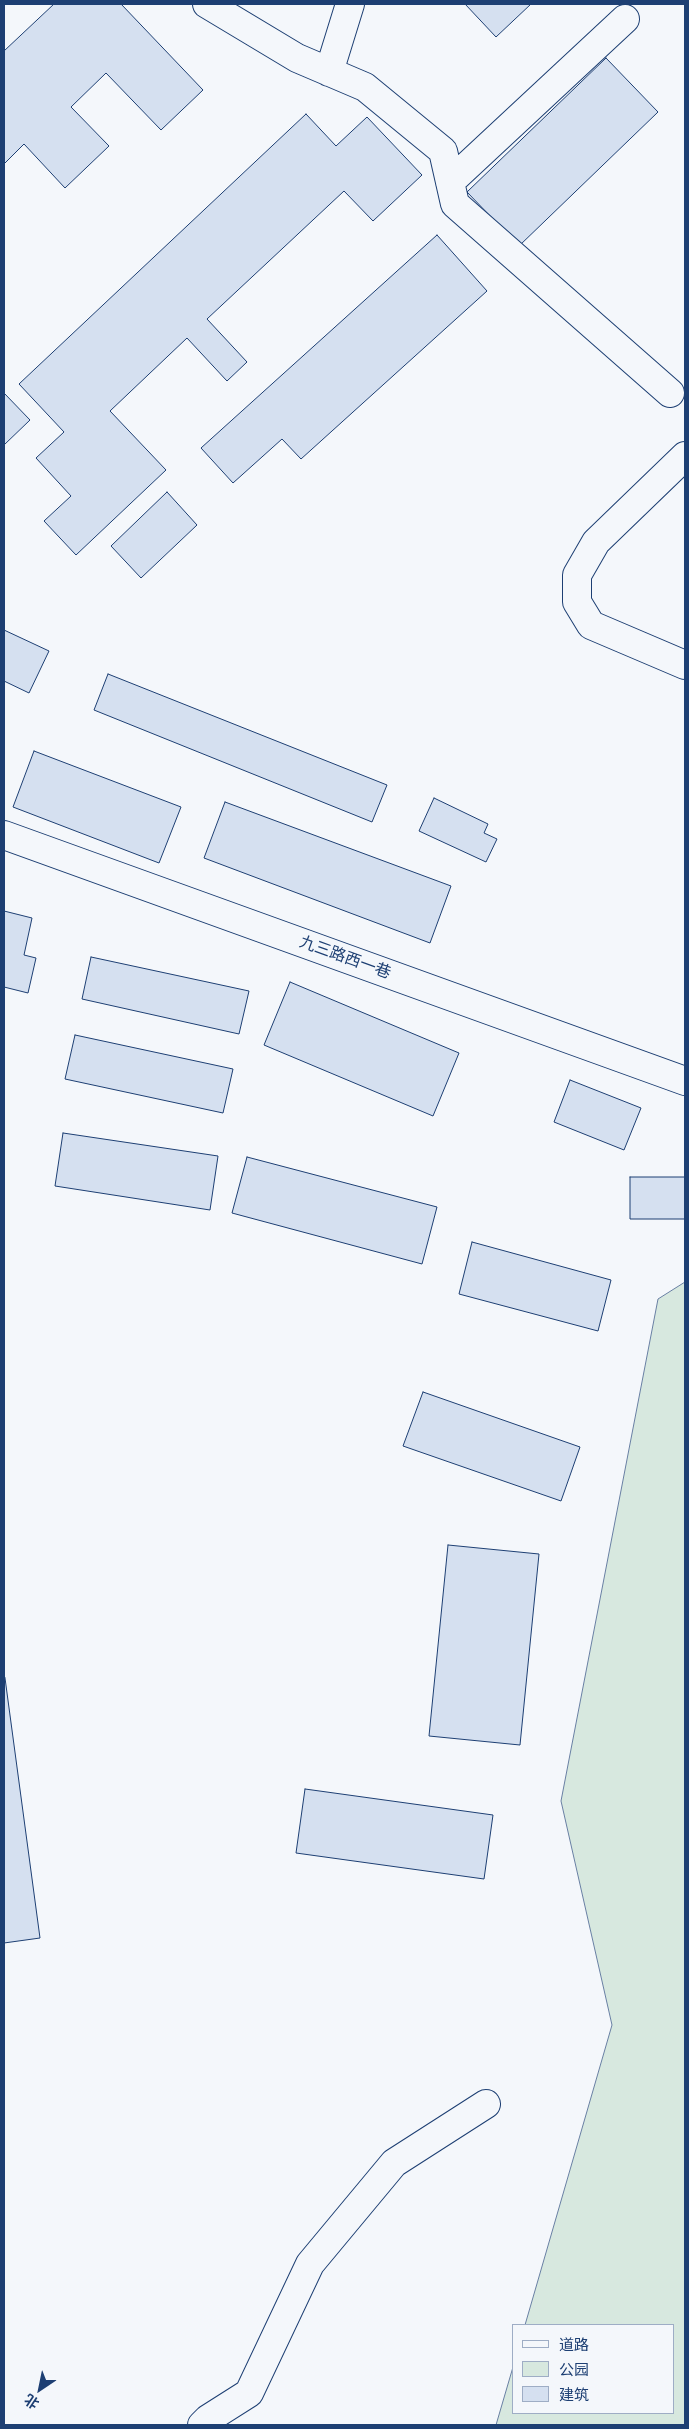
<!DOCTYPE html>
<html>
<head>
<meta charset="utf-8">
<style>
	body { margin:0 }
	#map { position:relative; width:689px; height:2429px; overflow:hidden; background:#f4f7fb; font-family:"Space Grotesk","Noto Sans SC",sans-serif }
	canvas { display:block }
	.frame { position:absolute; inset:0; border:5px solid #1d3f73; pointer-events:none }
	.legend { position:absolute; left:512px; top:2324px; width:162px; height:90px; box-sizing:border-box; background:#f4f7fb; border:1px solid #9eadc5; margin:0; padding:6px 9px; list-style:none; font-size:15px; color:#1d3f73 }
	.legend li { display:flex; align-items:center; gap:10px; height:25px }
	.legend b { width:25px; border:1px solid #9eadc5 }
	.north { position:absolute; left:15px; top:2364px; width:50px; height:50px; -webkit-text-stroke:4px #f4f7fb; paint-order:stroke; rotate:214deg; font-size:14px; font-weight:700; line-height:20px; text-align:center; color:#1d3f73 }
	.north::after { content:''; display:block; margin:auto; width:18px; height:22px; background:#1d3f73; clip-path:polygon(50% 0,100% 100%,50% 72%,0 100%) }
</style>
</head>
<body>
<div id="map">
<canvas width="689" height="2429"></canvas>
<div class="frame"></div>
<ul class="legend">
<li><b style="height:6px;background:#f4f7fb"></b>道路</li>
<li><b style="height:14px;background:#d7e8df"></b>公园</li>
<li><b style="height:14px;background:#d5e0f0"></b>建筑</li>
</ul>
<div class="north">北</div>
</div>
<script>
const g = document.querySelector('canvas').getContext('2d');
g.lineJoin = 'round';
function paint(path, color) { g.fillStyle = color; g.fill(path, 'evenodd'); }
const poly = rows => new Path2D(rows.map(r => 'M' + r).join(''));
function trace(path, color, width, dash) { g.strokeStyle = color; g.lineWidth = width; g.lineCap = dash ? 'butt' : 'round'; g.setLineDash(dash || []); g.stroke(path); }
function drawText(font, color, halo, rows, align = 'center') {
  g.font = font + ' "Space Grotesk","Noto Sans SC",sans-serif'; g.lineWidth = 4; g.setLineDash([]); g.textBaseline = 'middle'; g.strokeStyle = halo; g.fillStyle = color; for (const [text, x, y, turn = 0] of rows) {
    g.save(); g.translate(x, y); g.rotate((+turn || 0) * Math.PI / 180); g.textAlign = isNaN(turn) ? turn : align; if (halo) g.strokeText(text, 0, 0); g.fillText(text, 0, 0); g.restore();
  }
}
const green = poly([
	[685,1282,685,2425,496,2425,513,2367,513,2413,673,2413,673,2325,525,2325,612,2025,561,1801,658,1299,685,1282]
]);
const building = poly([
	[54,4,121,4,203,90,161,130,106,73,71,107,109,146,65,188,24,144,4,164,4,51,54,4],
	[465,4,531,4,496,37,465,4],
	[606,58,658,112,519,246,467,192,606,58],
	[306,114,336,146,367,117,422,175,373,221,344,191,207,319,247,362,227,381,187,338,110,411,166,470,76,555,44,521,71,496,36,458,64,432,19,384,306,114],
	[437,235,487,291,301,459,282,439,233,483,201,448,437,235],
	[4,393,30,420,4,445,4,393],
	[167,492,197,525,141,578,111,546,167,492],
	[4,630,49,651,29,693,4,681,4,630],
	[108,674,387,785,372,822,94,710,108,674],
	[34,751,181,807,159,863,13,807,34,751],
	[434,798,488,824,484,833,497,839,486,862,419,831,434,798],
	[225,802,451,886,430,943,204,858,225,802],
	[4,911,32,918,24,955,36,958,28,993,4,987,4,911],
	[91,957,249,991,239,1034,82,999,91,957],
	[290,982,459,1053,433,1116,264,1045,290,982],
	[75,1035,233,1069,223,1113,65,1079,75,1035],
	[570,1080,641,1108,624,1150,554,1122,570,1080],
	[63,1133,218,1156,210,1210,55,1186,63,1133],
	[247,1157,437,1207,422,1264,232,1213,247,1157],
	[630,1177,685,1177,685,1219,630,1219,630,1177],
	[472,1242,611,1280,598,1331,459,1294,472,1242],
	[423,1392,580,1447,561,1501,403,1446,423,1392],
	[448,1545,539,1554,520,1745,429,1736,448,1545],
	[5,1678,40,1938,4,1943,4,1679,5,1678],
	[305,1789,493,1815,484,1879,296,1853,305,1789]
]);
const minor = poly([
	[207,4,297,58,365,87,443,151,455,204,670,393],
	[329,72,350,4],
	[450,182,625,19],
	[685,456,596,542,577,575,577,602,591,625,685,665],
	[4,835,685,1081],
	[202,2425,208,2419,249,2393,310,2264,394,2163,486,2104]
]);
const streetNames = [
	["九三路西一巷",345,958,20]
];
paint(green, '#d7e8df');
trace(green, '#687fa3', 1);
paint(building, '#d5e0f0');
trace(building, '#1d3f73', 1);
trace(minor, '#1d3f73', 30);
trace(minor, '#f4f7fb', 28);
drawText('16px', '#1d3f73', '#f4f7fb', streetNames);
</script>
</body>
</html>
